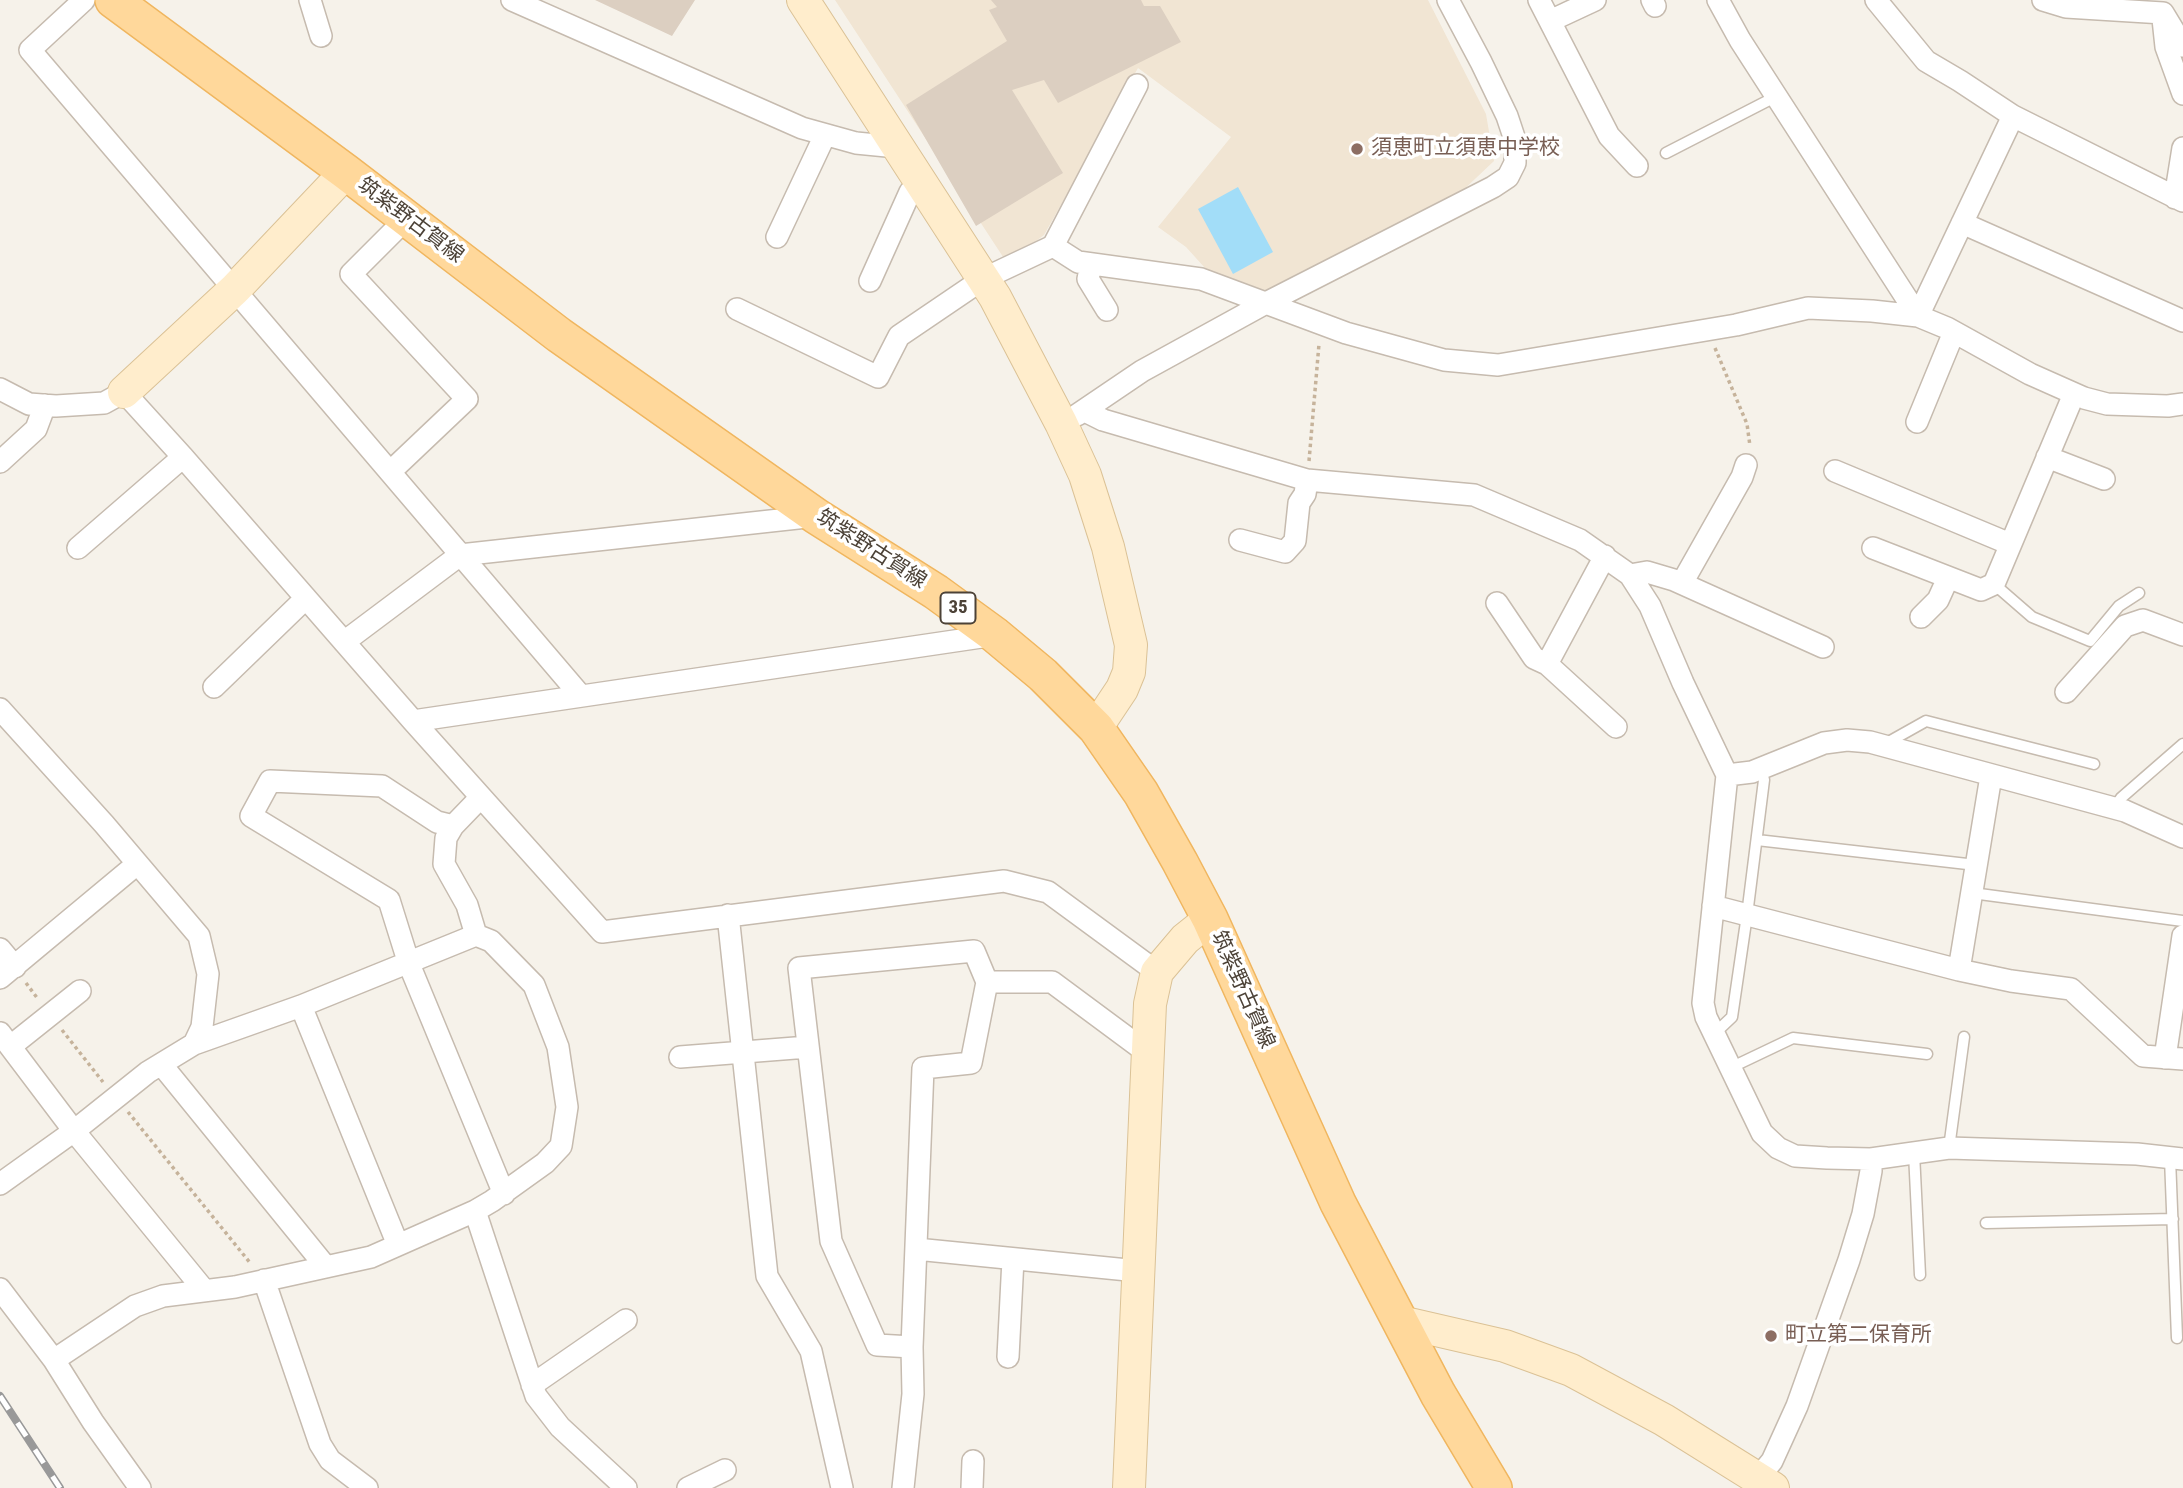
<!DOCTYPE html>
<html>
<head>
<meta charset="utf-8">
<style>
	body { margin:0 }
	canvas { display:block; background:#f6f2ea }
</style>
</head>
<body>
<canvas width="2183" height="1488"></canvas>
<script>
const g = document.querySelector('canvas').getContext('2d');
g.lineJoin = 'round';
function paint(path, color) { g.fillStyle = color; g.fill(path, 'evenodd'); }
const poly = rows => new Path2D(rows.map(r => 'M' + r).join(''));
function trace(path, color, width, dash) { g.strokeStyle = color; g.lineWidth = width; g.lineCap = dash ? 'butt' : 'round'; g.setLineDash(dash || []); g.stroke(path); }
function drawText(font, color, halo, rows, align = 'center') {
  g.font = font + ' "Roboto Condensed","Noto Sans JP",sans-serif'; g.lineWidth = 7; g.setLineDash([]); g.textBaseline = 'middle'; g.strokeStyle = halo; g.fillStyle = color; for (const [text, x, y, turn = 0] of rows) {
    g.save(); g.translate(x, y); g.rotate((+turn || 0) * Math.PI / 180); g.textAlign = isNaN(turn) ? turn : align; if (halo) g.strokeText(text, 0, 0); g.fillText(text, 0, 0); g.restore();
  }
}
const education = poly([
	[835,0,1428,0,1486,114,1494,161,1457,196,1261,295,1214,278,1186,247,1158,227,1231,137,1138,68,1044,235,1007,263]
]);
const water = poly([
	[1238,187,1273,252,1233,274,1198,209]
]);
const building = poly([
	[595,0,695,0,672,36],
	[991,0,1141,0,1144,6,1160,6,1181,42,1058,103,1044,80,1012,90,1063,173,976,226,906,105,1007,41,989,10,997,7]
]);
const path = poly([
	[1715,348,1747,424,1750,446],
	[1309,461,1319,344],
	[26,983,38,999],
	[62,1030,103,1082],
	[128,1112,251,1264]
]);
const lane = poly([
	[1666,153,1777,96],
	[1994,584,2032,617,2090,641,2119,606,2139,593],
	[1885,744,1926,721,2094,764],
	[2114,808,2121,798,2183,744],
	[1757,840,1976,865],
	[1972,893,2183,921],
	[1714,1034,1732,1017,1747,915,1764,780,1761,768],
	[1730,1068,1793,1038,1927,1054],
	[1949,1148,1964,1037],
	[1914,1153,1920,1275],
	[2170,1158,2177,1338],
	[1986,1223,2173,1219]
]);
const street = poly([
	[84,0,30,50,581,696],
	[310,0,321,36],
	[512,0,802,128,856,143,897,147],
	[1539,0,1609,136,1637,166],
	[1652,0,1655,6],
	[1718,0,1740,40,1918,316],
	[1876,0,1926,61,1960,81,2013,116,2183,201],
	[2043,0,2066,7,2163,13,2183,46],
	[2163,19,2166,47,2183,94],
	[1550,21,1595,0],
	[2175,198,2183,148],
	[1962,223,2183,321],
	[777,237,825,135],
	[1053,246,1078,262,1201,279,1346,333,1444,360,1498,365,1736,325,1808,308,1872,311,1918,316,1947,328,2030,374,2084,398,2107,404,2168,406,2183,404],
	[1091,264,1088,279,1107,310],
	[870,281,910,192,921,184],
	[737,309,878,377,899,336,983,279,1053,246,1137,85],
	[1918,316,2013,116],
	[0,389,29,404,56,406,104,403,124,392,183,457,413,721,602,932,1004,881,1048,892,1157,972],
	[1085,411,1103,420,1307,480,1474,495,1580,540,1630,575,1650,606,1683,683,1727,775,1703,1003,1706,1017,1762,1133,1778,1148,1795,1156,1827,1158,1871,1159,1949,1148,2137,1154,2183,1159],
	[1077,415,1142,371,1264,304,1493,187,1508,177,1515,163,1515,140,1507,116,1481,62,1448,0],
	[1917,422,1954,332],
	[2047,457,2104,479],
	[0,462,36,429,45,405],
	[1835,471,2010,544],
	[390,472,467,399,351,274,407,218],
	[1240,540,1285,552,1295,541,1299,503,1305,494,1307,480],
	[78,548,183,457],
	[1873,548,1981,590,1994,584,2074,394],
	[1605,556,1547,664,1616,727],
	[1630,575,1647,572,1674,580,1823,647],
	[1682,583,1742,477,1746,465],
	[1497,603,1534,658,1547,664],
	[1921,617,1938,600,1948,578],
	[344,642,460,555,816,516],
	[214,687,306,598],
	[2066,692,2125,626,2143,620,2183,635],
	[0,709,104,824,199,936,208,974,202,1027,194,1044],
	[413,721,995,635],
	[1727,775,1752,772,1824,743,1847,740,1870,742,2125,811,2183,837],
	[453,826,481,797],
	[1713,906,1959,970,2011,981,2071,989,2143,1056,2183,1059],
	[728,915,767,1276,811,1351,842,1488],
	[476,935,467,905,444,864,446,838,453,826,437,822,382,786,270,781,251,816,389,900,409,964,504,1194],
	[0,949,15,967],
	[1959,970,1991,776],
	[0,978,137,864],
	[301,1006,398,1245],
	[0,1033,74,1131,204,1290],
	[11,1046,80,991],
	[680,1057,808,1047],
	[2165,1058,2183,936],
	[161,1064,326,1267],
	[0,1184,74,1131,148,1072,194,1044,301,1006,476,935,491,941,534,985,558,1047,567,1107,561,1146,545,1163,492,1201,475,1211,371,1257,235,1287,163,1296,135,1306,54,1360],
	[475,1211,536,1396,560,1427,626,1488],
	[916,1249,1138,1271],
	[264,1280,320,1444,330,1460,367,1488],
	[0,1289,54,1360,93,1422,140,1488],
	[912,1347,923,1068,971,1063,987,982],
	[1008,1357,1013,1259],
	[532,1385,626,1320],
	[1758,1478,1772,1461,1797,1406,1849,1260,1863,1214,1871,1171,1871,1159],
	[688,1488,725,1470],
	[903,1488,913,1394,912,1347,877,1345,831,1241,799,968,974,951,987,982,1052,982,1141,1048],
	[972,1488,973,1461]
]);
const secondary = poly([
	[803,0,995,297,1061,423,1085,475,1108,547,1131,645,1129,672,1122,689,1096,728],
	[124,392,235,289,346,172],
	[1401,1322,1505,1346,1571,1370,1664,1420,1773,1488],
	[1129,1488,1150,1004,1157,972,1185,939,1210,919]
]);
const primary = poly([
	[113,0,346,172,559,335,816,516,936,592,995,635,1043,675,1096,728,1141,793,1180,862,1210,919,1338,1203,1438,1394,1494,1488]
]);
const rail = poly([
	[0,1396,60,1488]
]);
const markers = [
	[1357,149,7,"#8d6e63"],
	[1771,1336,7,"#8d6e63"]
];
const shields = [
	[958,608,35]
];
const shieldNames = [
	["35",958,608]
];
const educationNames = [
	["須恵町立須恵中学校",1371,149],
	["町立第二保育所",1785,1336]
];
const streetNames = [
	["筑紫野古賀線",410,221,37],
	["筑紫野古賀線",871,550,33],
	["筑紫野古賀線",1242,990,66]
];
paint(education, '#f1e5d3');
paint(water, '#a2ddf8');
paint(building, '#dccfc1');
trace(lane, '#c6bbaf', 13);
trace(street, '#c6bbaf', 24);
trace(secondary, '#dbc296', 34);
trace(primary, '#f0b65f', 38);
trace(path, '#c6b39b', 3.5, [3.5, 3.5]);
trace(lane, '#fff', 10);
trace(street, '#fff', 21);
trace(secondary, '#ffedcc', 32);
trace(primary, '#ffd89b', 35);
trace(rail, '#999', 8);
trace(rail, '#fff', 5, [16]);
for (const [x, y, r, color] of markers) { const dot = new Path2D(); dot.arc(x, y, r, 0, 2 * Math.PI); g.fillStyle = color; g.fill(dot); trace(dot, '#fff', 2.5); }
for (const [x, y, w] of shields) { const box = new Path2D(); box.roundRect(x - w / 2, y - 15.5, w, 31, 5); g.fillStyle = '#fff'; g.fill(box); trace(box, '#4c4237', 2); }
drawText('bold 19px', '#4c4237', null, shieldNames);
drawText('21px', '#785e54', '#fff', educationNames, 'left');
drawText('21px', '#4c4237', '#fff', streetNames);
</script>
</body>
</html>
